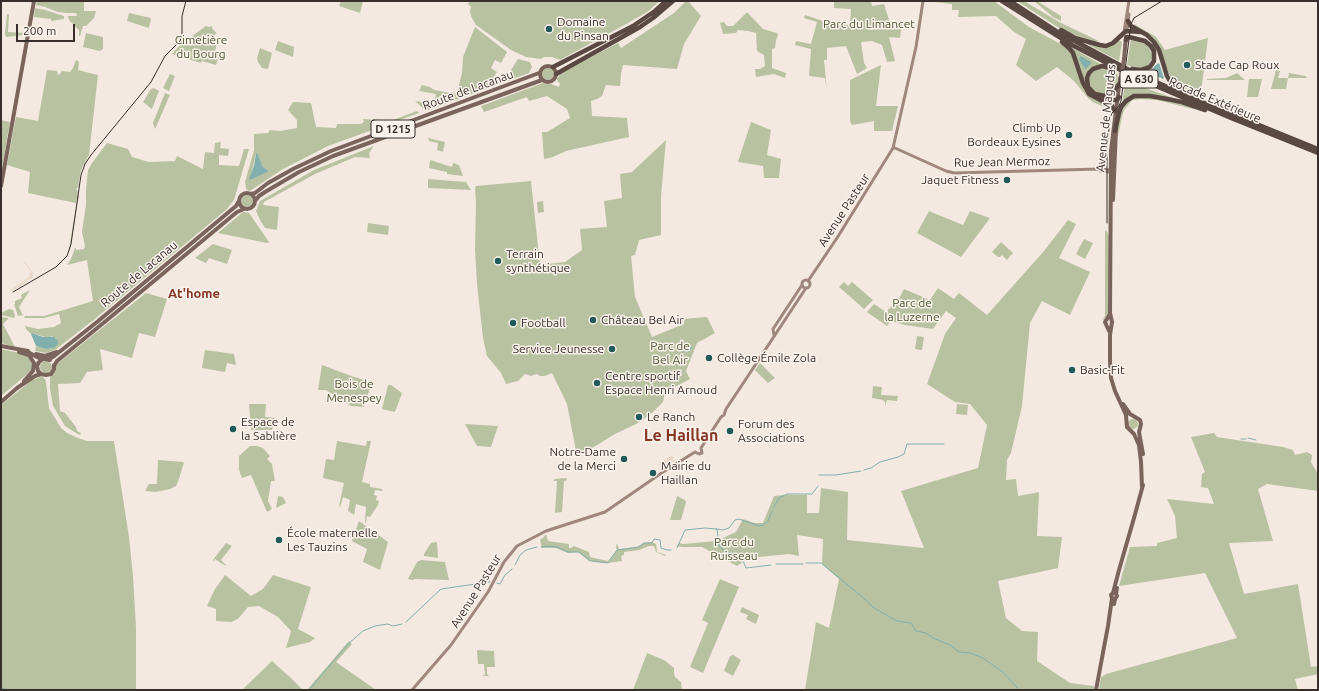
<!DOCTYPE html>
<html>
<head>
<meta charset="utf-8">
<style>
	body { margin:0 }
	#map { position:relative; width:1319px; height:691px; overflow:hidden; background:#f3e9e0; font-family:Ubuntu,sans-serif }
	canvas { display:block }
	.frame { position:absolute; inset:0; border:2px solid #392e2b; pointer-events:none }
	.scale { position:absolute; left:16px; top:24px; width:59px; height:18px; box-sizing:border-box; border:2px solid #392e2b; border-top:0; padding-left:5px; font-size:12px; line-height:14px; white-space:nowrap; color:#392e2b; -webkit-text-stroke:3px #faf3ed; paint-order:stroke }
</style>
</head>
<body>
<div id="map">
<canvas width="1319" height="691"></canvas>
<div class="frame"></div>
<div class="scale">200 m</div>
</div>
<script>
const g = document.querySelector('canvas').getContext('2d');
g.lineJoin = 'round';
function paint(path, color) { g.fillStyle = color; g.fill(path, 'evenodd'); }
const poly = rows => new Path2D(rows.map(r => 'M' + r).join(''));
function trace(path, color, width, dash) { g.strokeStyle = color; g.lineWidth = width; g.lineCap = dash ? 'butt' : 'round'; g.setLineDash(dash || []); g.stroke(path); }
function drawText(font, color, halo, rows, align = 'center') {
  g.font = font + ' Ubuntu,sans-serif'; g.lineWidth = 3; g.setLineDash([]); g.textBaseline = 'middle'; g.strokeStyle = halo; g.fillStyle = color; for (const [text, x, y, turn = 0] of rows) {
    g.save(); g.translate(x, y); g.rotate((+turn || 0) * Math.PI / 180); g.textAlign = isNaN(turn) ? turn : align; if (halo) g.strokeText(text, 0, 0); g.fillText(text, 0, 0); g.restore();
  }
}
const green = poly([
	[37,1,84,1,84,11,96,11,94,18,86,26,83,26,80,36,79,36,79,30,69,20,68,16,77,16,76,13,67,13,58,12,45,7,36,5],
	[341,1,363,1,360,13,339,6],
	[470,1,660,1,647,12,628,23,560,60,552,57,544,57,541,59,526,57,511,50,476,25,471,16,470,11,471,7,468,4],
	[686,1,688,1,701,16,684,44,677,69,623,65,621,74,620,86,606,85,602,96,597,99,591,101,592,116,627,118,629,137,566,151,553,157,544,159,542,132,547,132,570,118,567,109,547,96,529,101,527,97,484,112,481,106,543,83,551,84,559,87,560,83,558,82,557,79,559,75,561,73,618,43,621,48,674,13],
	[834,1,871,1,872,6,884,4,890,23,902,23,900,38,889,37,895,61,887,62,882,45,872,41,861,42,864,63,867,68,857,74,846,46,827,48,827,60,824,60,827,91,825,78,809,76,811,49,795,45,796,41,811,44,817,22,804,18,805,15,832,24,850,25,851,9,834,8],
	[925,1,994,1,1029,27,1068,48,1072,54,1084,90,1087,94,1111,107,1111,110,1093,102,1088,98,1074,81,1057,67,1036,81,1016,65,1026,39,1014,32,996,16,958,17,959,10,952,10,952,4],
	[1017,1,1024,1,1061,23,1099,41,1094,41,1074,35,1059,28],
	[1034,1,1037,1,1061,16,1061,21,1053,17],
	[35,8,45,10,64,16,64,19,51,21,51,19,34,17],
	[747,12,763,29,777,33,778,36,776,40,775,48,772,49,772,68,786,73,785,78,774,74,756,77,755,69,760,69,765,66,764,55,757,51,756,33,748,31,738,30,736,33,723,34,720,23,724,22,727,26,733,26],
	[129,13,151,18,149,28,127,21],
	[7,14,9,14,8,32,24,33,24,35,6,37,5,34],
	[1134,24,1156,37,1165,50,1208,38,1202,85,1199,91,1202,95,1180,87,1172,81,1158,46,1133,26],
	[206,26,209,27,212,26,212,28,217,34,215,34,213,40,218,41,214,54,219,56,216,65,202,61,201,63,172,54,180,45],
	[475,27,507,52,501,63,495,60,491,68,497,72,493,78,505,77,508,75,518,59,530,62,532,67,529,73,426,111,415,101,434,104,436,94,419,91,422,85,430,87,434,90,450,93,453,92,455,94,457,93,462,73,463,57],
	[86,33,103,37,103,49,100,51,83,47],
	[1075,38,1100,46,1119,40,1122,42,1119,61],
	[1131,38,1143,42,1151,47,1154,57,1148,66,1137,69,1127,65],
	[278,41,294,47,293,57,275,50],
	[1071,47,1102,65,1093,68,1086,84,1100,97,1115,90,1113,98,1101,98,1089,92],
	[260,48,272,53,268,69,262,68,258,62,257,58],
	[76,60,79,62,78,70,98,75,89,155,81,170,78,188,76,188,78,192,76,203,28,193,30,172,7,165,16,117,38,121,47,70,57,71,58,75,59,75,62,71,70,72,73,68],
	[881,65,876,106,898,106,892,131,874,131,874,121,852,125,850,121,850,80],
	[1102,67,1110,69,1118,74,1116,85,1113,89,1107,94,1099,94,1089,86,1088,81,1091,73,1094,70],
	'542 74a6 6 0 1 1 12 0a6 6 0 1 1-12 0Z',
	[1276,70,1280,71,1278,78,1288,78,1289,73,1306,76,1307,78,1288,78,1286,89,1271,89],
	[1237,73,1245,80,1207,80,1207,79,1226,78],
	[170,74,175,76,169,91,163,88],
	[1126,78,1148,89,1182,101,1141,94,1122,103],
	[1249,79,1262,79,1258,97,1247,97],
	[154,88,159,91,152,109,143,102,151,89],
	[165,93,170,95,155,129,153,123],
	[1146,97,1183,104,1197,110,1157,100,1140,99,1132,100,1124,110,1122,117,1118,136,1117,136,1120,112,1125,103,1134,98],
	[293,102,311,103,316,127,336,128,337,124,361,124,364,122,363,119,383,120,385,123,417,111,419,113,328,146,283,169,250,191,247,190,246,188,245,182,254,150,254,134,268,133,270,130,280,131,297,128,297,120,288,110],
	[256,154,257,154,263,167,268,170,250,180],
	[1,120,10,122,1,173],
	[751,122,771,130,767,155,781,159,779,178,764,178,763,166,738,162],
	[428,138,445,142,443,152,437,150,438,143,429,141],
	[666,140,661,196,661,235,639,240,635,255,631,256,635,297,652,337,684,324,684,319,707,317,715,333,697,343,686,371,690,379,673,388,666,389,663,402,653,412,638,423,615,434,579,456,577,456,567,404,552,373,545,376,540,376,537,374,531,376,525,374,518,381,506,384,501,373,487,356,483,338,477,284,475,249,476,204,475,188,476,186,531,181,540,265,565,262,582,250,580,229,607,227,604,201,622,198,620,174,632,172],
	[221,142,220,148,229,149,228,156,219,155,219,165,239,166,244,149,249,149,234,200,227,209,96,318,55,350,46,353,35,351,36,346,46,349,54,348,52,336,49,338,32,333,31,334,26,329,25,326,38,329,54,327,61,323,59,314,44,318,24,318,25,316,44,316,93,301,87,260,67,265,71,259,75,248,76,248,76,250,84,249,85,246,82,232,86,205,86,190,88,170,92,163,107,143,128,149,132,157,149,162,175,161,177,156,203,169,205,152,214,153,215,143],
	[374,146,369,153,370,158,355,157,315,174,264,202,263,205,279,207,277,230,265,228,260,220,256,211,260,201,314,170],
	[430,160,452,167,453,163,457,164,458,165,459,165,463,176,447,174,447,172,429,168],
	[428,179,466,182,471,190,428,188],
	'241 201a6 6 0 1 1 12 0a6 6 0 1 1-12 0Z',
	[78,195,79,195,70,250,69,249],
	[543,201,544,212,538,213,537,202],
	[929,211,963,225,970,211,990,218,961,257,917,233],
	[243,212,249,213,269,242,267,243,218,233],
	[1068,220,1076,224,1059,258,1090,272,1070,315,1042,301,1030,323,1022,406,1011,453,1007,460,1006,480,1016,479,1018,496,1039,492,1037,536,1062,537,1058,568,998,581,1006,618,1022,631,1038,632,1037,661,1070,683,1093,686,1094,687,1094,690,805,690,816,622,829,628,839,579,822,564,823,539,797,535,799,556,789,554,749,558,737,566,702,547,682,547,677,546,679,543,683,544,716,541,736,532,743,519,754,523,763,523,774,496,783,495,807,495,807,513,819,513,821,488,848,492,847,540,924,548,901,491,978,468,987,425,970,404,955,402,927,384,945,334,956,318,946,311,933,329,905,325,891,321,887,326,867,312,874,304,886,312,900,297,904,289,930,300,938,288,954,299,959,293,987,315,1044,251],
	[368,223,389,226,388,235,367,232],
	[1105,230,1108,233,1108,235,1110,236,1108,314,1104,319,1102,320,1105,316],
	[1084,239,1093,243,1085,259,1076,254],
	[1001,242,1013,253,1013,254,1011,255,1007,260,1002,255,1000,257,998,257,992,252],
	[213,244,232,250,227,264,209,258,206,263,195,258],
	[844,282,848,286,852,282,873,300,864,309,839,287],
	[30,290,19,307,22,314,24,315,18,316,14,304,15,304,15,301,22,298,21,295],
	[146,293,167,299,155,337,139,333,132,358,100,349,103,370,87,372,80,383,58,384,60,411,65,413,76,427,77,431,81,433,80,435,76,433,65,426,53,406,50,389,50,377,58,363],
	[9,309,13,310,15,316,14,318,1,315,1,313],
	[1,317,9,318,3,324,15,347,1,343],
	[917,336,924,337,922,350,915,349],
	[1,349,24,354,30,358,33,364,32,370,1,396],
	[205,350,234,354,236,365,227,363,225,372,202,368],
	'40 367a6 6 0 1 1 12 0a6 6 0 1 1-12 0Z',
	[760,363,775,378,768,383,755,370],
	[322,365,354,377,372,382,364,407,351,406,326,390,318,390],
	[42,376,45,379,46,382,49,408,61,428,67,433,78,438,87,441,114,441,129,537,133,576,136,628,136,690,1,690,1,405,31,381],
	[388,385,391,385,402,393,395,412,382,409],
	[873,386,882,387,881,395,898,396,897,401,887,400,885,406,885,402,883,400,872,398],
	[249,404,266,404,265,417,275,418,272,430,251,430],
	[957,404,968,405,967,415,956,414],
	'1128 424a5 5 0 1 1 10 0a5 5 0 1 1-10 0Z',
	[465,424,498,426,491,447,477,446],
	[1214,433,1217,437,1283,447,1293,450,1295,455,1307,452,1312,455,1311,462,1318,474,1318,491,1267,484,1258,489,1273,541,1229,543,1244,594,1298,584,1311,667,1318,666,1318,674,1295,679,1298,690,1099,690,1101,677,1106,674,1237,638,1205,573,1119,586,1130,547,1157,546,1157,543,1177,538,1175,516,1167,499,1214,504,1208,488,1201,487,1202,474,1205,472,1191,437],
	[337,441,366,446,367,441,371,441,362,482,370,484,370,487,382,489,383,491,375,490,374,495,377,496,376,500,379,501,378,505,370,517,367,516,366,523,365,522,366,507,356,504,354,515,348,511,350,500,343,497,340,507,339,506,344,483,323,478,326,459,334,460],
	[250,446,257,446,263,448,270,456,267,459,272,464,275,481,271,481,268,501,272,509,267,512,251,475,242,478,239,470,239,456],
	[158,460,184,462,178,482,176,486,170,489,156,492,145,491,149,484,157,484],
	[566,478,567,480,564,481,562,512,555,513,557,481,553,481,555,479],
	[278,496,283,497,286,503,276,508],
	[677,496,685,500,686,502,681,520,670,520],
	[359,521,388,542,380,570,363,562,367,549,352,541],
	[546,534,548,541,569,544,569,548,571,548,574,546,589,552,590,557,608,561,617,550,616,547,617,543,619,549,638,547,644,543,651,542,656,544,657,552,666,555,665,556,656,552,654,546,649,546,639,550,624,552,624,555,621,556,622,561,607,563,589,561,578,552,568,553,556,548,542,548,540,539,542,539],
	[437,542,438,558,424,556,424,554,431,543],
	[226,543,232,546,221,560,227,566,225,565,224,565,215,559,214,561,213,560],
	[421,560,445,562,449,580,414,579,413,580,408,579,417,562],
	[225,575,251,596,263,589,273,575,311,587,298,629,315,638,310,642,286,648,291,631,278,617,259,606,248,607,238,619,231,622,216,621,216,609,207,606,215,589],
	[720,579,739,587,703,673,690,667,708,623,702,620],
	[742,607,759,615,756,624,746,619,748,615,740,612],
	[349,641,352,644,336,662,376,690,307,690],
	[477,650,494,651,495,667,487,667,487,674,489,676,483,676,485,674,484,664,478,664],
	[647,653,664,660,674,668,674,673,675,677,681,682,682,690,633,690],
	[733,655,741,660,733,676,724,671,730,656],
	[272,661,292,679,303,690,242,690]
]);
const plaza = poly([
	[25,261,33,273,32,278,25,282,25,283,11,291,9,291,30,276,29,274,31,272,24,262],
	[672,455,675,462,663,470,659,464]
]);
const water = poly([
	[1080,56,1091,62,1091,64,1085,69,1079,59],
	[1159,63,1164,78,1163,79,1149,72,1157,64],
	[257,153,263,167,268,170,267,172,250,180,249,179,254,166,256,154],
	[32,333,43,337,54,337,58,341,58,344,54,348,46,349,36,346,31,334],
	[682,343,691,346,692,348,689,352,681,351]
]);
const stream = poly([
	[1248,438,1256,440],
	[1241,439,1246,439],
	[864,470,871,468,880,462,898,457,904,454,907,444,944,444],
	[819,475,836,475,861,471],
	[773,508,779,498,787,494,812,494,818,486],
	[717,529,723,530,729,528,735,520,739,519,759,526,764,525,768,521,772,511],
	[541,547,547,546,557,547,568,552,579,552,591,561],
	[677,548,685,530,705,528,717,529,719,545,723,550,742,558,746,568,771,565],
	[618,550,638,547,644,543,652,543,654,539,660,540,661,548,667,550,671,550],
	[610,560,617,550],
	[592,561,607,563,609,562],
	[806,563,821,563,860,595,874,608,897,621,911,623,916,631,926,633,933,638,950,645,959,652,970,653,983,658,1004,673,1019,690],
	[776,564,803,564],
	[515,565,520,555,526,550,537,547],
	[497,583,500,584,505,575,512,569],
	[406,622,441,589,490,582],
	[1,688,10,690],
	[309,690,348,644,363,631,375,626,381,625,388,624,393,626,402,624]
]);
const secondary = poly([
	[1127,31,1129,14],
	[1124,32,1129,1],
	[893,148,895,148,946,171,954,173,1099,169,1110,170],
	[1100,171,1110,172],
	'802 284a4 4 0 1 1 8 0a4 4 0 1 1-8 0Z',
	[808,281,837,238,893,148,916,47,923,1],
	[774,335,773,329,775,326,802,285],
	[695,452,699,454,702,453,701,448,708,437,721,417,724,415,726,409,744,382,806,288],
	[412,690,451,645,488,592,504,562,517,546,546,531,605,512,663,472,695,452]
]);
const primary = poly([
	[1124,59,1126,37],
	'540 74a8 8 0 1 1 16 0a8 8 0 1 1-16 0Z',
	[1120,78,1111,151,1110,313,1112,322,1110,335,1110,361,1111,378,1115,391,1126,415,1127,427,1134,434,1139,445,1141,462,1142,487],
	[1,186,34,1],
	'239 201a8 8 0 1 1 16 0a8 8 0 1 1-16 0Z',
	[251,194,255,193,268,183,293,169,331,151,539,73],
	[1113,200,1116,129],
	[255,201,259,196,265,192,299,172,333,156,542,80],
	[1109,331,1105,322,1110,314],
	[1,346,28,351],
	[26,351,39,358,50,360],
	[19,352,29,355,34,363,33,371,24,381],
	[36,354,45,356,57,352],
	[43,359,39,362,37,366,38,371,41,374,46,375,51,374,54,369,54,365],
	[49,359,53,357,97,322,236,206,239,201],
	[54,366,57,361,107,320,237,212,244,209],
	[1,402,17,388,35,376,41,374],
	[1123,404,1130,414,1140,420,1141,424,1139,432,1143,454],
	[1114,604,1115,599,1117,596,1116,594,1117,588],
	[1096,690,1108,626,1112,598,1111,595,1113,593,1119,570,1134,518,1143,485]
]);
const highway = poly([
	[1002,1,1072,45,1130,75,1231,118,1318,153],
	[1010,1,1056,31,1131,71,1195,99,1318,149],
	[1128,21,1131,26,1147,35,1154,42,1159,50,1167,76,1171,83,1181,91],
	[1061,30,1075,38,1100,45,1106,46,1113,43,1126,31,1141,32],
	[1126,40,1127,37,1129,37,1145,41,1151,46,1154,51,1154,61,1150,67,1141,70,1132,69],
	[1062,42,1069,48,1073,53,1083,83,1089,94,1112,106,1115,111],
	[553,67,633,26,655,11,666,1],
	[1111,68,1102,66,1093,69,1089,73,1087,78,1088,87,1095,94,1105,96,1114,91,1119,84],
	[556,74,640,27,653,18,673,1],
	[1102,100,1117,100,1119,97],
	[1115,131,1119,113,1121,107,1126,101,1134,96,1150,96,1167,99,1182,102,1205,110]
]);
const tram = poly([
	[1107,223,1107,149,1110,118,1112,113,1119,106,1121,101,1131,24,1134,18,1162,1],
	[13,292,56,267,67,256,71,244,81,175,85,164,91,155,151,82,165,56,180,41,182,35,182,16,186,1]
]);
const primaryBridge = poly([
	[1121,79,1124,59]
]);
const markers = [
	[549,29,4,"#215a5a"],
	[1187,65,4,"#215a5a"],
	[1069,135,4,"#215a5a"],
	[1007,180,4,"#215a5a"],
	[498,261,4,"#215a5a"],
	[593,320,4,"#215a5a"],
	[513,323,4,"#215a5a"],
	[612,349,4,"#215a5a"],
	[709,358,4,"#215a5a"],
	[1072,370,4,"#215a5a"],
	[597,383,4,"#215a5a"],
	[639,417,4,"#215a5a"],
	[233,429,4,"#215a5a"],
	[730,431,4,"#215a5a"],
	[624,459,4,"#215a5a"],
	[653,473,4,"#215a5a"],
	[279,540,4,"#215a5a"]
];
const shields = [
	[1139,79,38],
	[393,129,44]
];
const shieldNames = [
	["A 630",1139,79],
	["D 1215",393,129]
];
const poiNames = [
	["Domaine",557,22],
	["du Pinsan",557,36],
	["Stade Cap Roux",1195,65],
	["Climb Up",1061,128,"right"],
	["Bordeaux Eysines",1061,142,"right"],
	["Jaquet Fitness",999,180,"right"],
	["Terrain",506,254],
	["synthétique",506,268],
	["Château Bel Air",601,320],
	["Football",521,323],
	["Service Jeunesse",604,349,"right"],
	["Collège Émile Zola",717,358],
	["Basic-Fit",1080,370],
	["Centre sportif",605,376],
	["Espace Henri Arnoud",605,390],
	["Le Ranch",647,417],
	["Espace de",241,422],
	["la Sablière",241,436],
	["Forum des",738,424],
	["Associations",738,438],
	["Notre-Dame",616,452,"right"],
	["de la Merci",616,466,"right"],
	["Mairie du",661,466],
	["Haillan",661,480],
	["École maternelle",287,533],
	["Les Tauzins",287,547]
];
const parkNames = [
	["Parc du Limancet",869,24],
	["Cimetière",201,40],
	["du Bourg",201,54],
	["Parc de",912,303],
	["la Luzerne",912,317],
	["Parc de",670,346],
	["Bel Air",670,360],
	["Bois de",354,384],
	["Menespey",354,398],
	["Parc du",734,542],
	["Ruisseau",734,556]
];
const streetNames = [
	["Route de Lacanau",468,90,-20],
	["Rocade Extérieure",1215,100,23],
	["Avenue de Magudas",1106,118,-84],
	["Rue Jean Mermoz",1002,162,-1],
	["Avenue Pasteur",844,210,-57],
	["Route de Lacanau",139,274,-40],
	["Avenue Pasteur",476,591,-58]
];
const neighbourhoodNames = [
	["At'home",194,294]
];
const districtNames = [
	["Le Haillan",681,436]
];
paint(green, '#b9c2a0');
paint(plaza, '#ead9c8');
paint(water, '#80afae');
trace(stream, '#80afae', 1);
trace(secondary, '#9f877d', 3);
trace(primary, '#7b645c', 4);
trace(highway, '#5a4842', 4.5);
trace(tram, '#392e2b', 1);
trace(primaryBridge, '#7b645c', 4);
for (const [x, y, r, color] of markers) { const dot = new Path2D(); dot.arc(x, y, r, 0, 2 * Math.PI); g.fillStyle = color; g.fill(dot); trace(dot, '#faf3ed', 1.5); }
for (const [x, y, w] of shields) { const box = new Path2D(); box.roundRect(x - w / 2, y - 9, w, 18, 3); g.fillStyle = '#faf3ed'; g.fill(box); trace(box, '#392e2b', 1); }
drawText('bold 11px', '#392e2b', null, shieldNames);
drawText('12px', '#392e2b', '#faf3ed', poiNames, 'left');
drawText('12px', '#4b572f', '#faf3ed', parkNames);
drawText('12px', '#392e2b', '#faf3ed', streetNames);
drawText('bold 13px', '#873625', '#faf3ed', neighbourhoodNames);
drawText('bold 16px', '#873625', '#faf3ed', districtNames);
</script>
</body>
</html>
